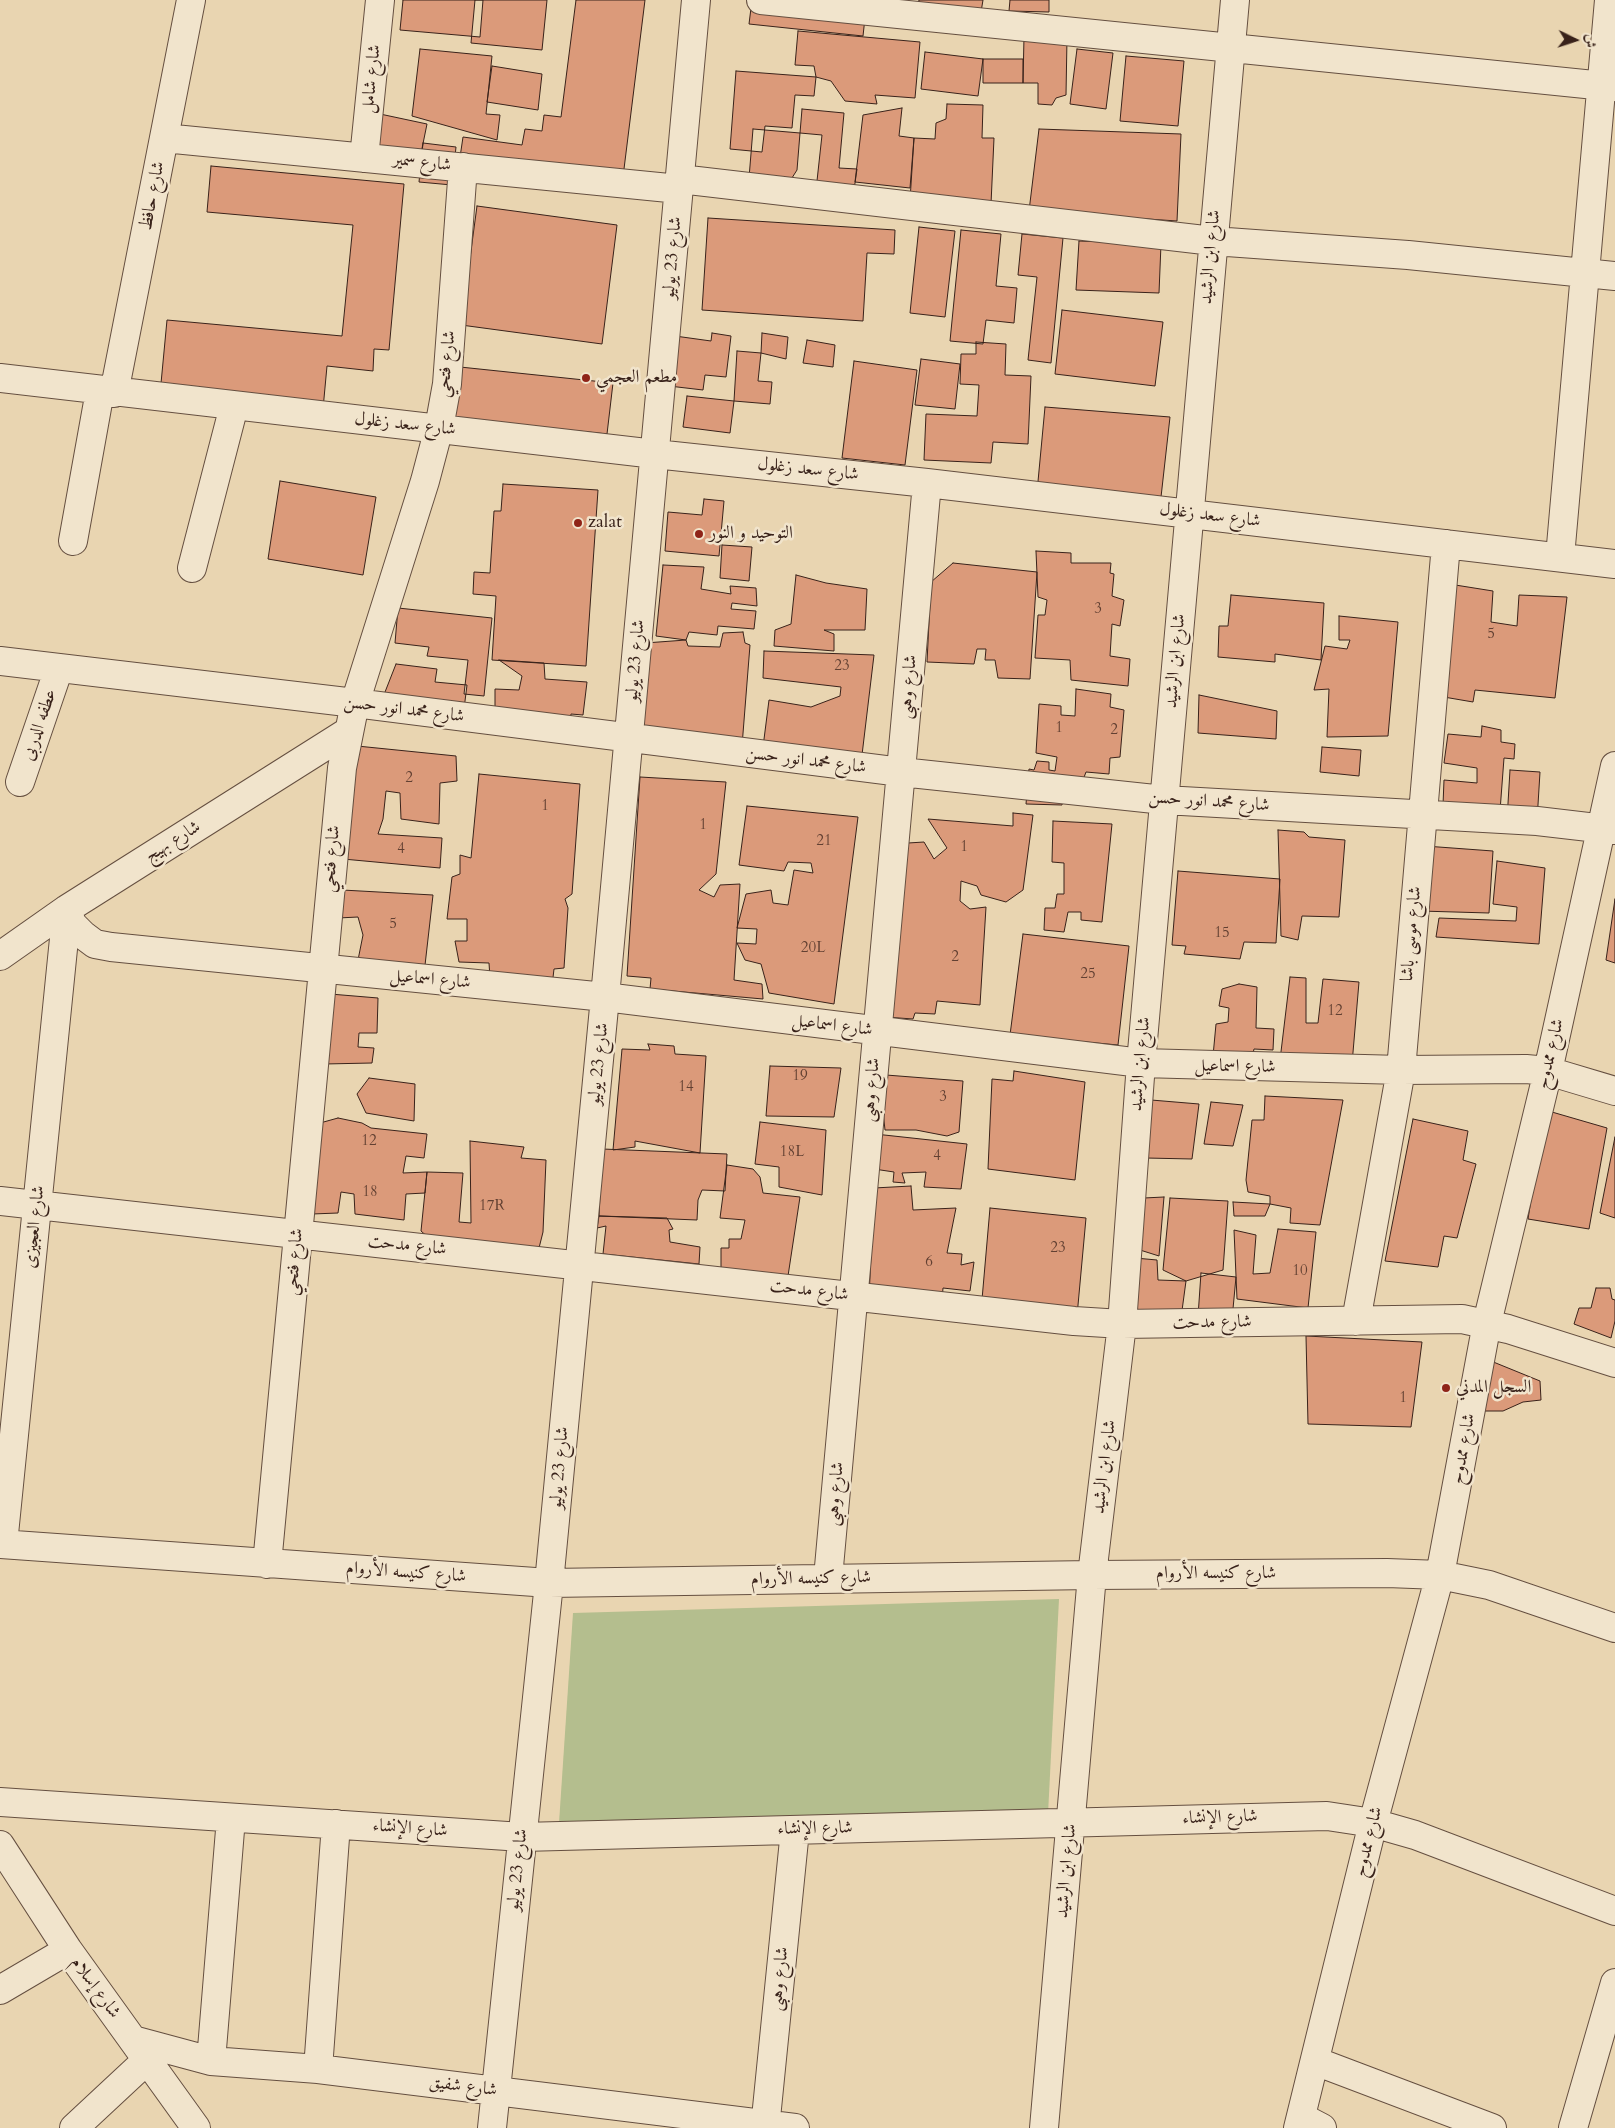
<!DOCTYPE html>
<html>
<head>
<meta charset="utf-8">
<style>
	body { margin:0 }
	#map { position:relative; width:1615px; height:2128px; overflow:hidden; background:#e9d5b1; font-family:Cardo,Amiri,serif }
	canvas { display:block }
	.north { position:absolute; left:1550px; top:15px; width:50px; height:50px; -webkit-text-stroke:4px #f1e4cc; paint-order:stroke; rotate:94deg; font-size:14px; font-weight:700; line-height:20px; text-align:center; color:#39221a }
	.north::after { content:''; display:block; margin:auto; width:18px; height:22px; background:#39221a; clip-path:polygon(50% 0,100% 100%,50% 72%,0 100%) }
</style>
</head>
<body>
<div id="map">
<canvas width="1615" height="2128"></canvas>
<div class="north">ش</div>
</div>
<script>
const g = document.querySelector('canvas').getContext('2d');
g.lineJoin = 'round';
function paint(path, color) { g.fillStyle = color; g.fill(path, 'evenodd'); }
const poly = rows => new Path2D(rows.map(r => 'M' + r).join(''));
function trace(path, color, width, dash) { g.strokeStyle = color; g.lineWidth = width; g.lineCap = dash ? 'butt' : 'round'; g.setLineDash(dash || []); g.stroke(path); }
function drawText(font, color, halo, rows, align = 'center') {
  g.font = font + ' Cardo,Amiri,serif'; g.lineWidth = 5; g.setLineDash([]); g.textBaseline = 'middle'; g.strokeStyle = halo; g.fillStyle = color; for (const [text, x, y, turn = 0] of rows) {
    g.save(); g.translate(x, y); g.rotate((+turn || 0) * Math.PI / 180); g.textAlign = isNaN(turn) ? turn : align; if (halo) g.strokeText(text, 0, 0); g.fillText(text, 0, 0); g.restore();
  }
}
const green = poly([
	[1059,1599,1048,1814,559,1823,573,1613]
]);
const building = poly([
	[403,0,483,0,480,37,400,30,403,0],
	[475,0,547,0,542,50,471,43,475,0],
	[576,0,645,0,622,185,459,164,463,137,522,145,525,129,542,131,544,115,561,117,576,0],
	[752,0,867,0,863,36,749,24,752,0],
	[919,0,983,0,980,18,918,11,919,0],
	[1010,0,1049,0,1049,12,1009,11,1010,0],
	[798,31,920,42,915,98,875,95,877,104,845,101,831,81,816,77,814,66,795,65,798,31],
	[1024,37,1067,38,1066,95,1056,98,1052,105,1038,104,1038,83,1023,83,1024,37],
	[420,49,492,56,486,114,500,115,497,140,412,116,420,49],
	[1077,49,1113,53,1106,109,1070,104,1077,49],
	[925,52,983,59,978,96,921,89,925,52],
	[1126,56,1184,61,1178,126,1120,121,1126,56],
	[983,59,1023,59,1023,83,983,83,983,59],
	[492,66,542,74,538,110,487,102,492,66],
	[736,71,816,77,814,96,795,95,792,128,765,126,762,152,730,149,736,71],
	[947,104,983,105,982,138,994,138,991,204,910,200,914,138,935,139,936,123,946,119,947,104],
	[902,108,899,136,914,138,910,188,855,182,863,115,902,108],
	[802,109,844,113,839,168,857,169,853,197,816,190,822,135,800,133,802,109],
	[380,114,427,124,417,173,370,163,380,114],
	[753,129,800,133,797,170,790,181,749,178,753,129],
	[1039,129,1181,134,1177,221,1029,211,1039,129],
	[423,143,456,147,452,185,419,182,423,143],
	[211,166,404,184,389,350,374,349,373,371,327,366,323,409,160,394,167,320,342,336,353,225,207,212,211,166],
	[477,206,617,225,602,344,461,325,477,206],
	[708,218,895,230,894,254,867,253,863,321,702,310,708,218],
	[919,227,955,231,945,317,910,313,919,227],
	[961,230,1001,234,996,286,1017,288,1014,323,986,320,983,344,950,341,961,230],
	[1022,234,1063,238,1051,363,1028,360,1037,277,1018,275,1022,234],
	[1079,241,1161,244,1159,293,1076,290,1079,241],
	[1062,310,1163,322,1155,386,1055,374,1062,310],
	[712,333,731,336,726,377,705,375,703,390,669,386,675,336,711,341,712,333],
	[762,333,788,337,786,359,761,353,762,333],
	[807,340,835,345,833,367,803,363,807,340],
	[976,342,1006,344,1005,375,1031,376,1028,444,993,442,991,463,924,460,926,414,977,416,979,385,960,384,961,354,976,354,976,342],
	[737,351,761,353,758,381,772,382,770,404,734,401,737,351],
	[921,359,960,364,955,409,915,405,921,359],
	[854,361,917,370,905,465,842,458,854,361],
	[460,367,613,383,607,434,455,418,460,367],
	[687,396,734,401,730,433,683,427,687,396],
	[1045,407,1170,417,1160,506,1037,492,1045,407],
	[280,481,376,497,363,575,268,559,280,481],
	[503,484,598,490,586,666,492,660,496,596,473,594,474,572,490,573,494,511,501,511,503,484],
	[704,499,724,501,719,556,665,551,668,512,702,515,704,499],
	[722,545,752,547,749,581,720,578,722,545],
	[1036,551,1071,553,1071,563,1111,563,1110,573,1114,574,1112,596,1124,600,1120,626,1112,624,1110,656,1130,659,1128,686,1071,680,1070,660,1035,658,1038,615,1045,615,1047,600,1038,597,1036,551],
	[953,563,1037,572,1030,679,998,678,995,660,985,660,986,649,977,649,974,664,927,662,931,582,953,563],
	[663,565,704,567,701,589,731,594,730,586,756,588,757,606,732,603,731,609,756,611,754,629,718,626,717,635,689,632,686,640,656,636,663,565],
	[796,575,826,583,867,589,865,630,824,630,834,634,834,651,774,646,775,630,791,624,796,575],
	[1449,584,1493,591,1491,622,1517,626,1519,595,1567,597,1555,698,1475,690,1473,702,1438,696,1449,584],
	[1231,595,1324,603,1321,660,1275,654,1275,662,1218,657,1219,626,1228,626,1231,595],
	[398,608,492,618,484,696,464,694,468,660,427,656,429,647,395,643,398,608],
	[1339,616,1398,622,1388,736,1327,737,1329,689,1314,690,1325,646,1347,649,1350,640,1339,640,1339,616],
	[743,632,745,643,750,645,742,746,640,733,645,643,686,640,688,646,720,647,723,633,743,632],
	[764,651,874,655,862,755,763,747,769,700,811,707,840,696,841,687,763,678,764,651],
	[499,660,544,663,545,679,587,682,583,715,571,714,570,723,495,711,495,689,519,690,522,676,499,660],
	[396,664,437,669,435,682,467,685,462,725,376,715,396,664],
	[1076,689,1111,694,1110,707,1124,710,1120,757,1110,758,1109,774,1086,772,1083,780,1066,779,1062,805,1026,804,1029,769,1034,770,1037,761,1049,762,1049,770,1055,771,1057,757,1036,753,1039,704,1061,706,1061,715,1075,716,1076,689],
	[1199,695,1277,711,1276,739,1198,733,1199,695],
	[1482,726,1501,730,1501,742,1515,744,1514,759,1504,758,1500,811,1443,805,1444,780,1477,783,1477,768,1444,763,1448,734,1481,737,1482,726],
	[357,746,456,756,457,781,440,783,439,824,401,819,400,793,386,791,383,819,378,834,442,838,440,868,343,859,357,746],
	[1322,747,1361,750,1359,776,1320,772,1322,747],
	[1510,770,1540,772,1537,821,1507,820,1510,770],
	[479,774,580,784,572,894,565,899,568,908,564,968,554,969,552,986,490,978,489,963,459,962,455,941,467,941,467,919,447,919,452,877,460,874,460,855,471,858,479,774],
	[640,777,726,782,716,874,699,890,714,897,720,885,740,884,734,980,762,984,763,999,650,989,651,978,627,976,640,777],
	[747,806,858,817,834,1004,769,993,761,964,745,960,737,943,756,944,757,929,737,928,746,894,771,890,773,903,788,905,794,870,813,873,811,863,788,862,784,871,739,865,747,806],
	[1013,813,1033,815,1023,890,1006,902,981,895,977,886,961,881,960,901,970,909,986,907,980,1005,937,1001,935,1014,915,1013,913,1019,885,1017,908,843,924,842,934,859,947,848,928,819,1013,826,1013,813],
	[1053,821,1112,824,1102,922,1081,920,1081,912,1068,912,1064,932,1044,930,1045,908,1055,908,1057,894,1064,894,1064,863,1052,862,1053,821],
	[1278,830,1304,832,1309,837,1345,840,1339,917,1302,916,1298,940,1281,936,1278,830],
	[1425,846,1493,851,1489,913,1420,911,1425,846],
	[1497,861,1545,868,1539,944,1436,937,1439,918,1516,921,1517,907,1493,904,1497,861],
	[1178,871,1280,879,1276,943,1244,942,1240,959,1184,954,1186,946,1172,945,1178,871],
	[342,890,433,895,424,974,357,965,363,935,358,917,338,918,342,890],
	[1615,899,1615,963,1606,960,1615,899],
	[1023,934,1129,946,1118,1045,1010,1035,1023,934],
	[1290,977,1306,978,1306,1023,1318,1023,1323,979,1359,982,1352,1064,1280,1060,1290,977],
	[1239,984,1257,987,1256,1028,1274,1029,1273,1050,1254,1049,1252,1058,1213,1056,1216,1024,1228,1022,1229,1008,1219,1006,1222,989,1239,984],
	[330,994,378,998,377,1033,359,1033,358,1047,374,1048,372,1063,324,1064,330,994],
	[648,1044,674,1046,675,1054,706,1056,700,1153,635,1141,635,1147,613,1150,622,1049,650,1050,648,1044],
	[770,1066,841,1068,834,1117,766,1116,770,1066],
	[1014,1071,1085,1082,1075,1180,988,1169,992,1079,1013,1081,1014,1071],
	[886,1075,963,1081,959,1132,947,1136,916,1130,885,1130,882,1102,886,1075],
	[369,1078,415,1084,414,1121,366,1113,357,1094,369,1078],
	[1265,1096,1343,1100,1320,1225,1290,1223,1291,1208,1270,1204,1270,1196,1248,1192,1246,1180,1252,1120,1264,1120,1265,1096],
	[1151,1100,1199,1104,1192,1159,1146,1158,1151,1100],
	[1211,1102,1243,1105,1233,1146,1204,1144,1211,1102],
	[1545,1110,1607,1128,1589,1229,1528,1219,1545,1110],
	[338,1118,362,1123,371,1128,427,1134,424,1158,406,1156,403,1173,427,1172,425,1193,406,1194,404,1220,355,1214,354,1194,341,1192,338,1213,312,1214,320,1123,338,1118],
	[1413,1119,1468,1131,1463,1160,1476,1164,1457,1238,1444,1236,1438,1267,1385,1261,1413,1119],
	[760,1122,826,1130,822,1195,779,1187,779,1167,755,1164,760,1122],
	[875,1134,967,1144,961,1189,924,1187,926,1172,902,1173,905,1183,893,1182,894,1172,874,1169,875,1134],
	[1615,1137,1615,1218,1600,1213,1615,1137],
	[470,1141,524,1147,521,1158,546,1160,543,1232,538,1252,430,1239,421,1231,427,1172,463,1173,459,1222,471,1223,470,1141],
	[602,1149,727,1154,725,1191,702,1190,698,1200,697,1220,599,1216,602,1149],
	[727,1165,753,1169,760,1177,763,1193,800,1197,788,1276,721,1270,721,1248,729,1248,729,1239,741,1239,745,1220,720,1218,727,1165],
	[911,1186,913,1210,956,1208,947,1253,962,1254,961,1265,974,1262,970,1291,943,1288,942,1300,869,1298,874,1188,911,1186],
	[1164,1197,1159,1256,1140,1250,1144,1198,1164,1197],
	[1170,1198,1228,1201,1223,1270,1186,1281,1163,1270,1170,1198],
	[1233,1202,1270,1204,1265,1216,1234,1216,1233,1202],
	[990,1208,1086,1218,1077,1316,981,1311,990,1208],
	[599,1216,667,1218,673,1229,669,1230,670,1242,700,1247,699,1264,603,1254,606,1226,597,1228,599,1216],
	[1278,1229,1316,1232,1308,1308,1237,1299,1234,1230,1256,1235,1253,1274,1270,1273,1278,1229],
	[1135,1258,1157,1260,1158,1280,1186,1281,1181,1318,1131,1319,1135,1258],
	[1201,1273,1236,1277,1231,1330,1197,1331,1201,1273],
	[1596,1288,1610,1288,1612,1299,1615,1300,1615,1321,1611,1338,1574,1324,1579,1308,1591,1308,1596,1288],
	[1306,1336,1422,1342,1411,1427,1308,1424,1306,1336],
	[1486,1359,1540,1381,1541,1400,1523,1402,1503,1411,1477,1411,1486,1359]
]);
const minor = poly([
	[761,0,1615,87],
	[164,138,679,189],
	[364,158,380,0],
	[680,179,1213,241,1408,255,1615,276],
	[0,378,655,454,927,483,1615,564],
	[114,393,191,0],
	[73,541,100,391],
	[1560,557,1609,0],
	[192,568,234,406],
	[0,661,355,703,901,772,1164,800,1537,821,1615,830],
	[20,782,59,668],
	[67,909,72,924,83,935,95,944,111,947,605,997,1141,1063,1401,1070,1526,1069,1548,1071,1615,1091],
	[0,956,67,909,349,731],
	[0,1201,1074,1321,1122,1324,1462,1319,1508,1329,1615,1363],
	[1356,1321,1401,1070,1446,544],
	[0,1544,549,1583,1092,1575,1387,1573,1440,1575,1489,1585,1615,1628],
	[3,1544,67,909],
	[267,1564,342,768,355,703,425,481,439,428,447,384,463,167],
	[828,1578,927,483],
	[0,1802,522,1837,1327,1816,1373,1823,1415,1835,1615,1911],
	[0,1845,68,1950,196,2128],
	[0,1990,68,1950],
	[133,2040,211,2061,318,2069,795,2128],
	[211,2061,231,1818],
	[1315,2061,1492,2128],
	[318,2069,336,1824],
	[1301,2117,1322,2128],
	[74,2128,147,2060],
	[492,2128,549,1583,605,997,696,0],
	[765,2128,795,1830],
	[1044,2128,1092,1575,1122,1324,1141,1063,1235,0],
	[1298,2128,1373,1823,1440,1575,1487,1323,1548,1071,1615,766],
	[1573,2128,1615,1983]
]);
const markers = [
	[586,378,5,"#8f2418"],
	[578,523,5,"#8f2418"],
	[699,534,5,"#8f2418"],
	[1446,1388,5,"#8f2418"]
];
const numberNames = [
	["3",1098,610],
	["5",1491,635],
	["23",842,667],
	["1",1059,729],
	["2",1114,731],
	["2",409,779],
	["1",545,807],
	["1",703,826],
	["21",824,842],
	["1",964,848],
	["4",401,850],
	["5",393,925],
	["15",1222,934],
	["20L",813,949],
	["2",955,958],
	["25",1088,975],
	["12",1335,1012],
	["19",800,1077],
	["14",686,1088],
	["3",943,1098],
	["12",369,1142],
	["18L",792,1153],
	["4",937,1157],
	["18",370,1193],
	["17R",492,1207],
	["23",1058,1249],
	["6",929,1263],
	["10",1300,1272],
	["1",1403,1399]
];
const streetNames = [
	["شارع شامل",372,79,-84],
	["شارع سمير",422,163,6],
	["شارع حافظ",153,196,-79],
	["شارع ابن الرشيد",1211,257,-85],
	["شارع 23 يوليو",673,258,-85],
	["شارع فتحي",447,364,-84],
	["شارع سعد زغلول",405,425,6],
	["شارع سعد زغلول",808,470,6],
	["شارع سعد زغلول",1210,516,7],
	["شارع 23 يوليو",636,661,-85],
	["شارع ابن الرشيد",1176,661,-85],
	["شارع وهبى",909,687,-85],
	["شارع محمد انور حسن",404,710,7],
	["عطفه الدربى",40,725,-71],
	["شارع محمد انور حسن",806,761,7],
	["شارع محمد انور حسن",1209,802,4],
	["شارع بهيج",173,842,-32],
	["شارع فتحي",332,859,-85],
	["شارع موسى باشا",1412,934,-85],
	["شارع اسماعيل",430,980,5],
	["شارع اسماعيل",832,1026,7],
	["شارع ممدوح",1551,1054,-77],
	["شارع 23 يوليو",599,1064,-84],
	["شارع ابن الرشيد",1141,1064,-85],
	["شارع اسماعيل",1235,1067,1],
	["شارع وهبى",872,1090,-85],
	["شارع العجيزى",35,1227,-84],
	["شارع مدحت",407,1246,6],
	["شارع فتحي",295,1262,-85],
	["شارع مدحت",809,1291,7],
	["شارع مدحت",1212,1323,-1],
	["شارع ممدوح",1464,1449,-80],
	["شارع ابن الرشيد",1105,1467,-83],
	["شارع 23 يوليو",560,1468,-85],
	["شارع وهبى",836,1494,-85],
	["شارع كنيسه الأروام",406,1573,4],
	["شارع كنيسه الأروام",1216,1574],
	["شارع كنيسه الأروام",811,1579,-1],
	["شارع الإنشاء",1220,1818,-2],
	["شارع الإنشاء",410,1829,4],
	["شارع الإنشاء",815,1829,-1],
	["شارع ممدوح",1369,1842,-76],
	["شارع 23 يوليو",518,1870,-84],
	["شارع ابن الرشيد",1067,1871,-85],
	["شارع وهبى",780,1979,-84],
	["شارع إسلام",95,1988,54],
	["شارع شفيق",463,2087,7]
];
const poiNames = [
	["مطعم العجمي",596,378],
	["zalat",588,523],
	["التوحيد و النور",709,534],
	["السجل المدني",1456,1388]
];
paint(green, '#b4be8e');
paint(building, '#db9a7a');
trace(building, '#39221a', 1);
trace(minor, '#654f40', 30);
trace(minor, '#f1e4cc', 28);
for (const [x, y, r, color] of markers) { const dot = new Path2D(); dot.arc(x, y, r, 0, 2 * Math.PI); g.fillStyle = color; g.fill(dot); trace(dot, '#f1e4cc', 2); }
drawText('15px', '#624032', null, numberNames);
drawText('18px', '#39221a', '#f1e4cc', streetNames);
drawText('18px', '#39221a', '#f1e4cc', poiNames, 'left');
</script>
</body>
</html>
